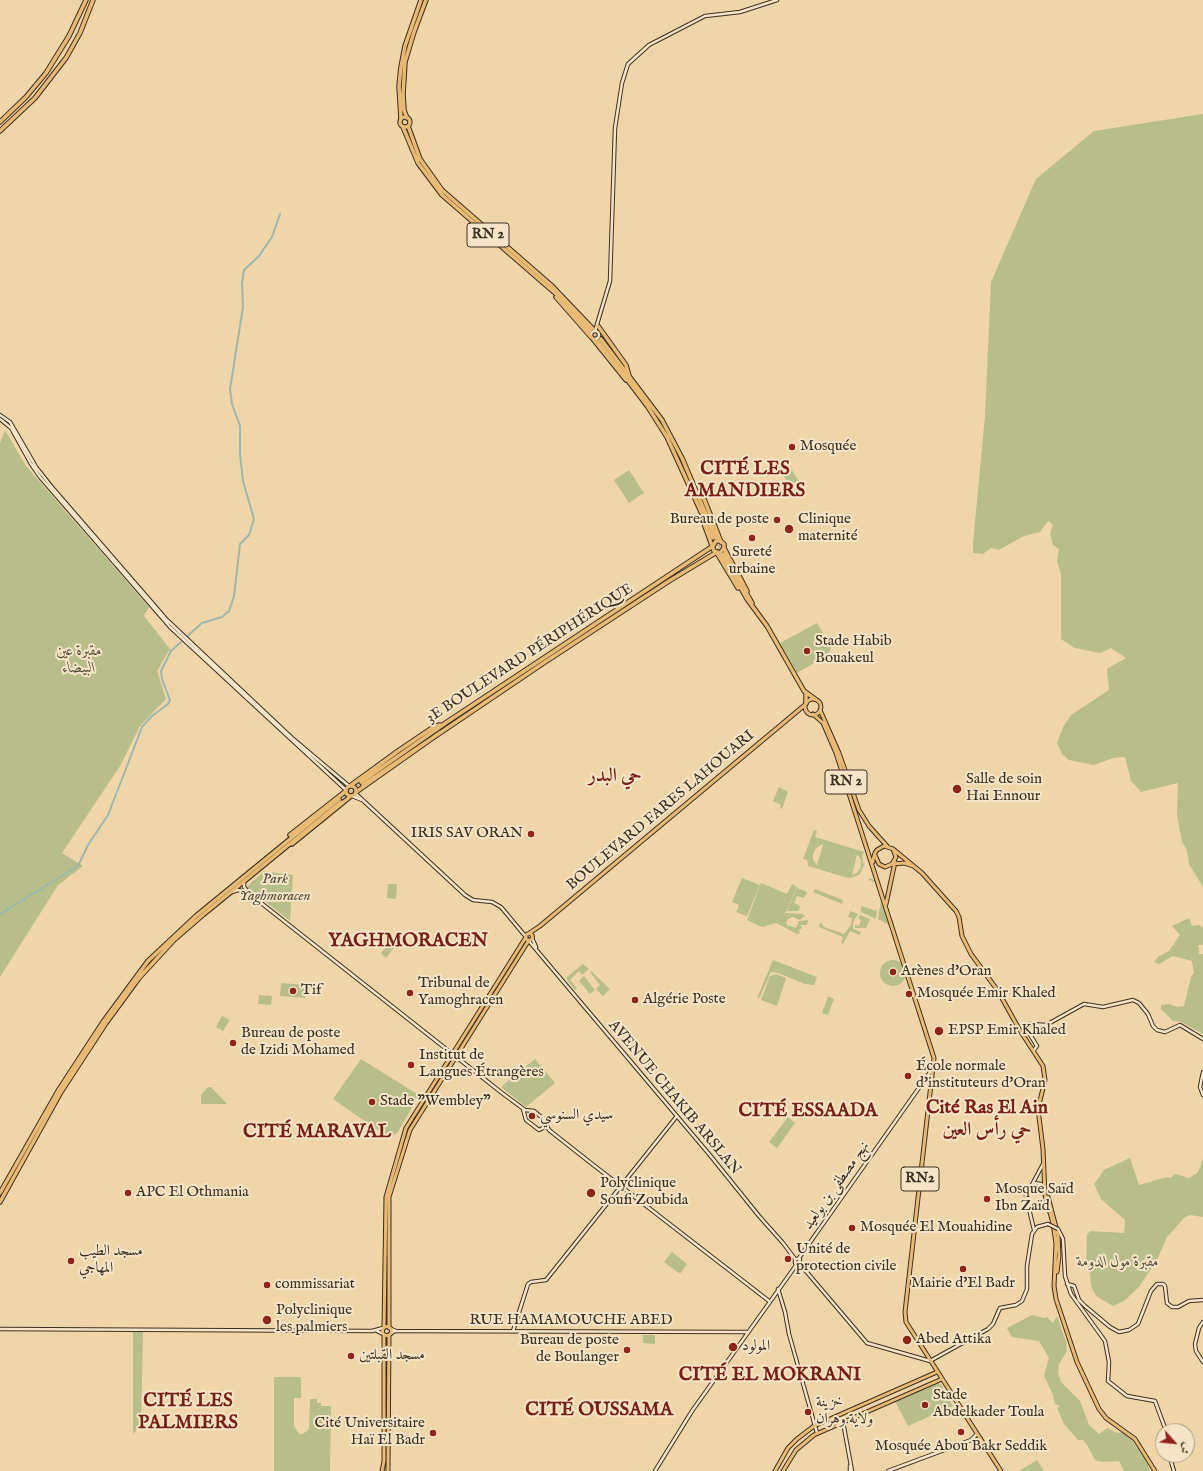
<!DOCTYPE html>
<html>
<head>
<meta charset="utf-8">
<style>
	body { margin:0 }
	#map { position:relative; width:1203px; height:1471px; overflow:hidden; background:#f0d5a9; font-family:"IM FELL English",Amiri,serif }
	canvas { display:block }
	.north { position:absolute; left:1155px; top:1423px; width:40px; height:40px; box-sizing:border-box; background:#f5e4c7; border:1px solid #ab9c85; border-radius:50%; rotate:117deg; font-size:11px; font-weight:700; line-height:16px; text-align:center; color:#3c3022 }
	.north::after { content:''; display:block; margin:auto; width:14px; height:18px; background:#8f2418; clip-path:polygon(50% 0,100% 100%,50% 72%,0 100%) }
</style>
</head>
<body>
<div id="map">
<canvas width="1203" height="1471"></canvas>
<div class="north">ش</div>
</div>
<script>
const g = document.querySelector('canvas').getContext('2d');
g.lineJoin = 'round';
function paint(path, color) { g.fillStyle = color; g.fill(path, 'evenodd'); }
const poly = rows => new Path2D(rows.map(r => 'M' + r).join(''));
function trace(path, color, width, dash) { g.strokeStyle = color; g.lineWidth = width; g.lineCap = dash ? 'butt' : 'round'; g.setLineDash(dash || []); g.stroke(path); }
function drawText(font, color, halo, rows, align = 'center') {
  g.font = font + ' "IM FELL English",Amiri,serif'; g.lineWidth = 4; g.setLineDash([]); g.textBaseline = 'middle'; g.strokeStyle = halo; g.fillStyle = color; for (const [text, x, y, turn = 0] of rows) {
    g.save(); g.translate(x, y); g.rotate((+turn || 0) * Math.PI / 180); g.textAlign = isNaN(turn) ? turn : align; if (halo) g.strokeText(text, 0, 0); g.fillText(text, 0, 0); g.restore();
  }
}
const green = poly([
	[1203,114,1203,887,1189,864,1187,850,1182,842,1177,815,1178,783,1141,792,1131,781,1125,757,1113,758,1094,765,1069,760,1062,754,1057,743,1063,727,1071,715,1109,690,1107,669,1126,658,1111,648,1100,653,1075,648,1061,639,1061,574,1057,561,1059,549,1053,545,1050,534,1053,525,1048,521,1040,532,1024,536,999,550,991,548,983,554,973,553,973,543,985,416,991,282,1036,179,1094,131],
	[5,430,26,466,149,607,144,616,171,650,168,652,157,671,166,699,140,726,120,766,62,853,83,866,58,885,0,977,0,443],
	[786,460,798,480,790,486,777,466],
	[629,470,644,493,629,503,614,480],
	[817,623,831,647,828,655,797,673,780,643],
	[779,787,788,792,782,809,780,808,781,805,773,801],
	[814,830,817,831,815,837,864,852,862,856,864,865,860,874,854,877,848,878,808,866,807,860,803,859],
	[823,844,823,845,817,865,813,860,813,854,816,848],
	[857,854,861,860,861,867,857,873,852,875],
	[264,871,293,875,290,921,247,887],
	[875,877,888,918,889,925,878,919,881,901,875,882,869,880,868,882,869,878,874,880],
	[742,878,760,885,747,916,736,912,739,905,732,902],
	[761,883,787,894,792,884,797,887,786,912,782,915,786,913,803,914,805,916,800,920,793,917,788,919,786,922,787,925,796,928,799,921,808,920,807,925,800,925,802,928,799,930,800,933,797,934,776,923,762,927,747,920],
	[388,884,397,884,396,899,387,898],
	[797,888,807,892,804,898,797,896,794,903,800,906,799,911,787,911],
	[815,889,843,900,842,904,813,892],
	[861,906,877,911,876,919,861,912],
	[850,911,858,914,853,923,853,929,861,932,860,935,850,931,843,944,841,943,843,937,819,927,820,922,824,927,844,934,851,925,852,918,848,917],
	[860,915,870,919,866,928,855,928,855,925,859,926,861,920,858,918],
	[1189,918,1192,926,1199,925,1203,928,1203,945,1198,945,1199,954,1203,954,1203,1034,1181,1022,1173,1021,1161,1009,1161,1005,1169,1004,1177,1007,1184,1006,1191,977,1194,973,1192,961,1173,956,1159,964,1154,962,1158,957,1169,951,1180,935,1172,926],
	[396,933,402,937,386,958,381,953],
	[773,960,817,977,814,985,805,984,778,973,771,972,760,997,757,998],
	'880 973a13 13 0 1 1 26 0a13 13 0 1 1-26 0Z',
	[583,964,589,969,582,975,579,971,570,980,577,988,575,990,567,980,567,977],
	[591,971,610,989,603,996,596,989,600,985,590,972],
	[776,974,786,978,777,1006,761,1000,770,976],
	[584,976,595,990,590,994,579,981],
	[281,983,306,985,305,998,280,996],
	[259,995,272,996,271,1005,258,1004],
	[828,996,834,999,828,1015,822,1013],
	[222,1016,230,1020,223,1031,216,1027],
	[361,1059,419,1095,398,1132,389,1138,333,1099],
	[535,1059,555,1083,526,1107,502,1088,502,1086],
	[208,1087,211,1087,227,1104,201,1104,201,1095],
	[788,1117,795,1123,777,1148,769,1142],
	[1130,1158,1139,1185,1167,1177,1171,1178,1175,1174,1189,1178,1198,1172,1203,1159,1203,1217,1190,1215,1184,1218,1167,1237,1157,1260,1139,1287,1124,1301,1113,1306,1096,1296,1091,1286,1090,1273,1086,1265,1087,1235,1090,1231,1124,1233,1125,1220,1101,1199,1094,1184,1104,1170],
	[672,1252,687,1264,680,1274,664,1262],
	[1032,1315,1044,1318,1047,1317,1053,1323,1057,1316,1066,1342,1067,1351,1059,1364,1058,1373,1061,1382,1080,1401,1089,1425,1099,1434,1107,1428,1117,1433,1123,1432,1130,1437,1147,1463,1150,1471,1124,1471,1119,1461,1102,1462,1095,1460,1087,1445,1083,1440,1078,1440,1064,1424,1057,1408,1060,1406,1055,1404,1053,1395,1044,1376,1049,1358,1039,1341,1012,1337,1007,1328],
	[133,1331,143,1332,141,1425,133,1434],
	[643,1335,655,1335,655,1344,643,1343],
	[274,1377,301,1377,301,1398,294,1398,294,1426,299,1434,303,1434,309,1429,310,1399,317,1399,317,1403,321,1403,321,1406,331,1406,330,1471,274,1471],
	[937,1383,941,1384,953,1406,908,1426,895,1401],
	[1037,1460,1044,1471,1019,1471]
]);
const canal = poly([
	[117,792,142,727,152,716,168,704,170,700,162,679,161,671,171,651,202,623,222,617,229,611,234,596,240,544,249,535,254,519,243,481,240,454,240,426,232,404,230,389,243,307,242,283,244,270,259,256,272,237,280,214],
	[0,914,78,866,88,845,108,815,116,794]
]);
const highwayTunnel = poly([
	[593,329,601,339],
	[590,331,598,341],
	[713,538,722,555],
	[717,539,724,554],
	[347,797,363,785],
	[339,799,361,782]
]);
const secondary = poly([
	'591 335a4 4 0 1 1 8 0a4 4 0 1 1-8 0Z',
	[595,331,610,281,615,128,622,83,628,64,649,45,705,16,740,12,777,0],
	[0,415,10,422,36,467,51,486,167,620,292,738,349,786],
	[0,419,11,428,31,464,40,477,170,627,346,790],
	[355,793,465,895,473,900,492,902,501,907,526,937],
	[352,796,362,800],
	[244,882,244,887,251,895,502,1093,525,1110,534,1111,546,1121,545,1127,539,1130,526,1120,523,1109],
	[232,892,238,890,248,893],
	[532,938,536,947],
	[528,940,709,1154,759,1216,783,1243,795,1259,795,1263,799,1263,800,1259,795,1259],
	[1034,1050,1037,1046,1026,1028,1029,1024,1046,1025,1084,1004,1103,1007,1133,1000,1139,1003,1148,1014,1153,1026,1157,1030,1165,1032,1180,1025,1203,1039],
	[1203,1072,1200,1087,1203,1095],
	[547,1126,549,1130,587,1160,769,1301],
	[1034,1183,1041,1184,1045,1188],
	[1058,1229,1063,1239,1065,1276,1071,1294,1105,1341,1109,1362,1108,1381,1127,1396,1155,1401,1166,1431],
	[1034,1230,1026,1196,1043,1164],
	[799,1258,933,1068],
	[799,1263,867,1343,930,1361,988,1329,993,1324,1000,1308,1016,1305,1022,1301,1027,1289,1027,1266,1032,1234,1037,1227,1048,1224],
	[1067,1284,1074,1286,1079,1300,1085,1306,1110,1327,1119,1332,1129,1330,1138,1324,1151,1291,1157,1284,1163,1284,1165,1286,1167,1303,1172,1307,1178,1307,1189,1301,1203,1300],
	[778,1289,785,1312,789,1334,817,1433],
	[1203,1322,1199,1328,1195,1344,1196,1351,1203,1362],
	[0,1329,372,1331,383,1328],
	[391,1329,396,1331,747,1332],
	[377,1331,383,1334],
	[513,1331,528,1284,531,1282,546,1280,677,1116],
	[390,1334,395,1331],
	[843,1422,852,1471],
	[971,1440,977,1434],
	[1169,1455,1174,1471],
	[655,1471,692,1411,797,1264],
	[850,1471,850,1466],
	[888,1471,971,1440,981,1439]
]);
const primary = poly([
	'805 707a8 8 0 1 1 16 0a8 8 0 1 1-16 0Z',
	[820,710,839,753,859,810,869,826,887,846],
	[813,714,823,723,836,753,934,1058,905,1312,906,1322,1001,1471],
	[893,849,922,873,956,911,959,917,962,936,971,954,998,991,1019,1029,1043,1066,1045,1080,1038,1109,1043,1149,1045,1195,1053,1223,1056,1244,1054,1286,1056,1299,1077,1362,1099,1409,1106,1418,1135,1439,1155,1471],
	[873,862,873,860,875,853,877,850,884,846,893,849,896,857,892,864,885,867,879,864,875,855],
	[893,864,904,863,913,866],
	[886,904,895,862],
	'525.5 937a3.5 3.5 0 1 1 7 0a3.5 3.5 0 1 1-7 0Z',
	[528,934,540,926,806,704],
	[1048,1197,1058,1235,1059,1256,1057,1272],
	'382.5 1331a4.5 4.5 0 1 1 9 0a4.5 4.5 0 1 1-9 0Z',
	[384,1328,386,1197,406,1128,526,937],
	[389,1328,389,1197,410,1130,529,940],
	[382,1471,384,1461,384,1335],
	[388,1471,389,1335],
	[775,1471,788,1448,797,1439,814,1426,937,1372],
	[783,1471,796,1450,814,1435,942,1379]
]);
const highway = poly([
	'400 122a5 5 0 1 1 10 0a5 5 0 1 1-10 0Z',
	[407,118,404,110,403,94,405,62,414,32,426,0],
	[401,119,399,86,401,67,405,46,421,0],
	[0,122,26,97,46,73,69,36,86,0],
	[408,126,420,159,442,190,551,285,593,329],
	[403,127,418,163,442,195,563,300,590,331],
	[0,131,35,98,66,58,80,33,93,0],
	[556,297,591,337],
	[598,326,626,365,629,376],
	[593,339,626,380],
	[601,339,662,420,682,458,716,538],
	[598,341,648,407,667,437,713,538],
	[699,494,704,499,721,542],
	[702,518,714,551,720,553,724,548,724,544,720,541,716,541,713,546],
	[724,548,733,565],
	[717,553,738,588],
	[724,554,752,603],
	[722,555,747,599,767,626,804,691,815,699],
	[736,570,747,591],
	[806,693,806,703],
	[361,782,447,722,713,546],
	[363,785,545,662,669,581,717,552],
	'346 791a5 5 0 1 1 10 0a5 5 0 1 1-10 0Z',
	[350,786,398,751,435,726,440,725],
	[356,792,441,732],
	[290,835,346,791],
	[292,844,351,796],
	[0,1193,58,1091,103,1022,148,961,196,916,339,799],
	[0,1202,61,1092,106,1023,139,978,174,940,204,914,341,802]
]);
const secondaryBridge = poly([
	[1048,1224,1058,1229]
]);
const markers = [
	[792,447,4,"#8f2418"],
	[777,520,4,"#8f2418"],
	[789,529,5,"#8f2418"],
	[752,538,4,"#8f2418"],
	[807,651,4,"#8f2418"],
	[957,789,5,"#8f2418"],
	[531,834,4,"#8f2418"],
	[893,972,4,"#8f2418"],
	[293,991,4,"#8f2418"],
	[410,993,4,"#8f2418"],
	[909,994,4,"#8f2418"],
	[635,1000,4,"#8f2418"],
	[939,1031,5,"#8f2418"],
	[233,1043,4,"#8f2418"],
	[411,1065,4,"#8f2418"],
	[908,1076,4,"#8f2418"],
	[372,1102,4,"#8f2418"],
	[532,1116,4,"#8f2418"],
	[128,1193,4,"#8f2418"],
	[591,1193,5,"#8f2418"],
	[987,1199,4,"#8f2418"],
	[852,1228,4,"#8f2418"],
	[788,1259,4,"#8f2418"],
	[71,1261,4,"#8f2418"],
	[963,1269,4,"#8f2418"],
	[267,1285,4,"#8f2418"],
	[267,1320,5,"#8f2418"],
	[907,1340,5,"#8f2418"],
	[733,1347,5,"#8f2418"],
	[627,1350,4,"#8f2418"],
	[351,1356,4,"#8f2418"],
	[925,1405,4,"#8f2418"],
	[808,1412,4,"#8f2418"],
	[961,1432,4,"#8f2418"],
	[433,1433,4,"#8f2418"]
];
const shields = [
	[488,235,42],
	[846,782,42],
	[920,1179,38]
];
const shieldNames = [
	["RN 2",488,235],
	["RN 2",846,782],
	["RN2",920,1179]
];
const poiNames = [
	["Mosquée",800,447],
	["Bureau de poste",769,520,"right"],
	["Clinique",798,520],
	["maternité",798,537],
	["Sureté",752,553,"center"],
	["urbaine",752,570,"center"],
	["Stade Habib",815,642],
	["Bouakeul",815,659],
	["Salle de soin",966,780],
	["Hai Ennour",966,797],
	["IRIS SAV ORAN",523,834,"right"],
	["Arènes d'Oran",901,972],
	["Tribunal de",418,984],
	["Yamoghracen",418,1001],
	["Tif",301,991],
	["Mosquée Emir Khaled",917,994],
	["Algérie Poste",643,1000],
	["EPSP Emir Khaled",948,1031],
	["Bureau de poste",241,1034],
	["de Izidi Mohamed",241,1051],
	["Institut de",419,1056],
	["Langues Étrangères",419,1073],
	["École normale",916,1067],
	["d'instituteurs d'Oran",916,1084],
	["Stade \"Wembley\"",380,1102],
	["سيدي السنوسي",540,1116],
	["Polyclinique",600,1184],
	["Soufi Zoubida",600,1201],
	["Mosque Saïd",995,1190],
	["Ibn Zaïd",995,1207],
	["APC El Othmania",136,1193],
	["Mosquée El Mouahidine",860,1228],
	["Unité de",796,1250],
	["protection civile",796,1267],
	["مسجد الطيب",79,1252],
	["المهاجي",79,1269],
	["Mairie d'El Badr",963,1284,"center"],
	["commissariat",275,1285],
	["Polyclinique",276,1311],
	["les palmiers",276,1328],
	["Abed Attika",916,1340],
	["Bureau de poste",619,1341,"right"],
	["de Boulanger",619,1358,"right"],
	["المولود",742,1347],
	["مسجد القبلتين",359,1356],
	["Stade",933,1396],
	["Abdelkader Toula",933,1413],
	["خزينة",816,1403],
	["ولاية وهران",816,1420],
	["Cité Universitaire",425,1424,"right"],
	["Haï El Badr",425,1441,"right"],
	["Mosquée Abou Bakr Seddik",961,1447,"center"]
];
const parkNames = [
	["مقبرة عين",79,652],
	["البيضاء",79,669],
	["Park",275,880],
	["Yaghmoracen",275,897],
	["مقبرة مول الدومة",1118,1263]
];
const streetNames = [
	["3E BOULEVARD PÉRIPHÉRIQUE",530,654,-33],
	["BOULEVARD FARES LAHOUARI",661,811,-40],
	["AVENUE CHAKIB ARSLAN",674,1098,50],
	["نهج مصطفى بن بولعيد",837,1186,-55],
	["RUE HAMAMOUCHE ABED",571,1321]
];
const districtNames = [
	["CITÉ LES",745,470],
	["AMANDIERS",745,492],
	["حي البدر",615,777],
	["YAGHMORACEN",408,942],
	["Cité Ras El Ain",987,1109],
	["حي رأس العين",987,1131],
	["CITÉ ESSAADA",808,1112],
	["CITÉ MARAVAL",317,1133],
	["CITÉ EL MOKRANI",770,1376],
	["CITÉ LES",188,1402],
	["PALMIERS",188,1424],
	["CITÉ OUSSAMA",599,1411]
];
paint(green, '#b7be8a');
trace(canal, '#9cb7b0', 2);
trace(highwayTunnel, '#ccb48e', 3.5, [3.5, 2]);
trace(secondary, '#3c3022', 4.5);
trace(primary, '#3c3022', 5);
trace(highway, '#3c3022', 5.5);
trace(secondary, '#f5e4c7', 2.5);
trace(primary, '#e8ba74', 3);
trace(highway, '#e8ba74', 3.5);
trace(secondaryBridge, '#3c3022', 4.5, []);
trace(secondaryBridge, '#f5e4c7', 2.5);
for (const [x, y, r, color] of markers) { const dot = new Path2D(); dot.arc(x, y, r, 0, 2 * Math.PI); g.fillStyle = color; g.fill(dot); trace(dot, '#f5e4c7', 1.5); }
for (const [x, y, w] of shields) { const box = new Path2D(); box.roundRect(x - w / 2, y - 12, w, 24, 3); g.fillStyle = '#f5e4c7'; g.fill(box); trace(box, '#3c3022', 1); }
drawText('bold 14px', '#3c3022', null, shieldNames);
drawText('15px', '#3c3022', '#f5e4c7', poiNames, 'left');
drawText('italic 15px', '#554c37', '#f5e4c7', parkNames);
drawText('15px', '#3c3022', '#f5e4c7', streetNames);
drawText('bold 19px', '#7a1f14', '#f5e4c7', districtNames);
</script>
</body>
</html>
